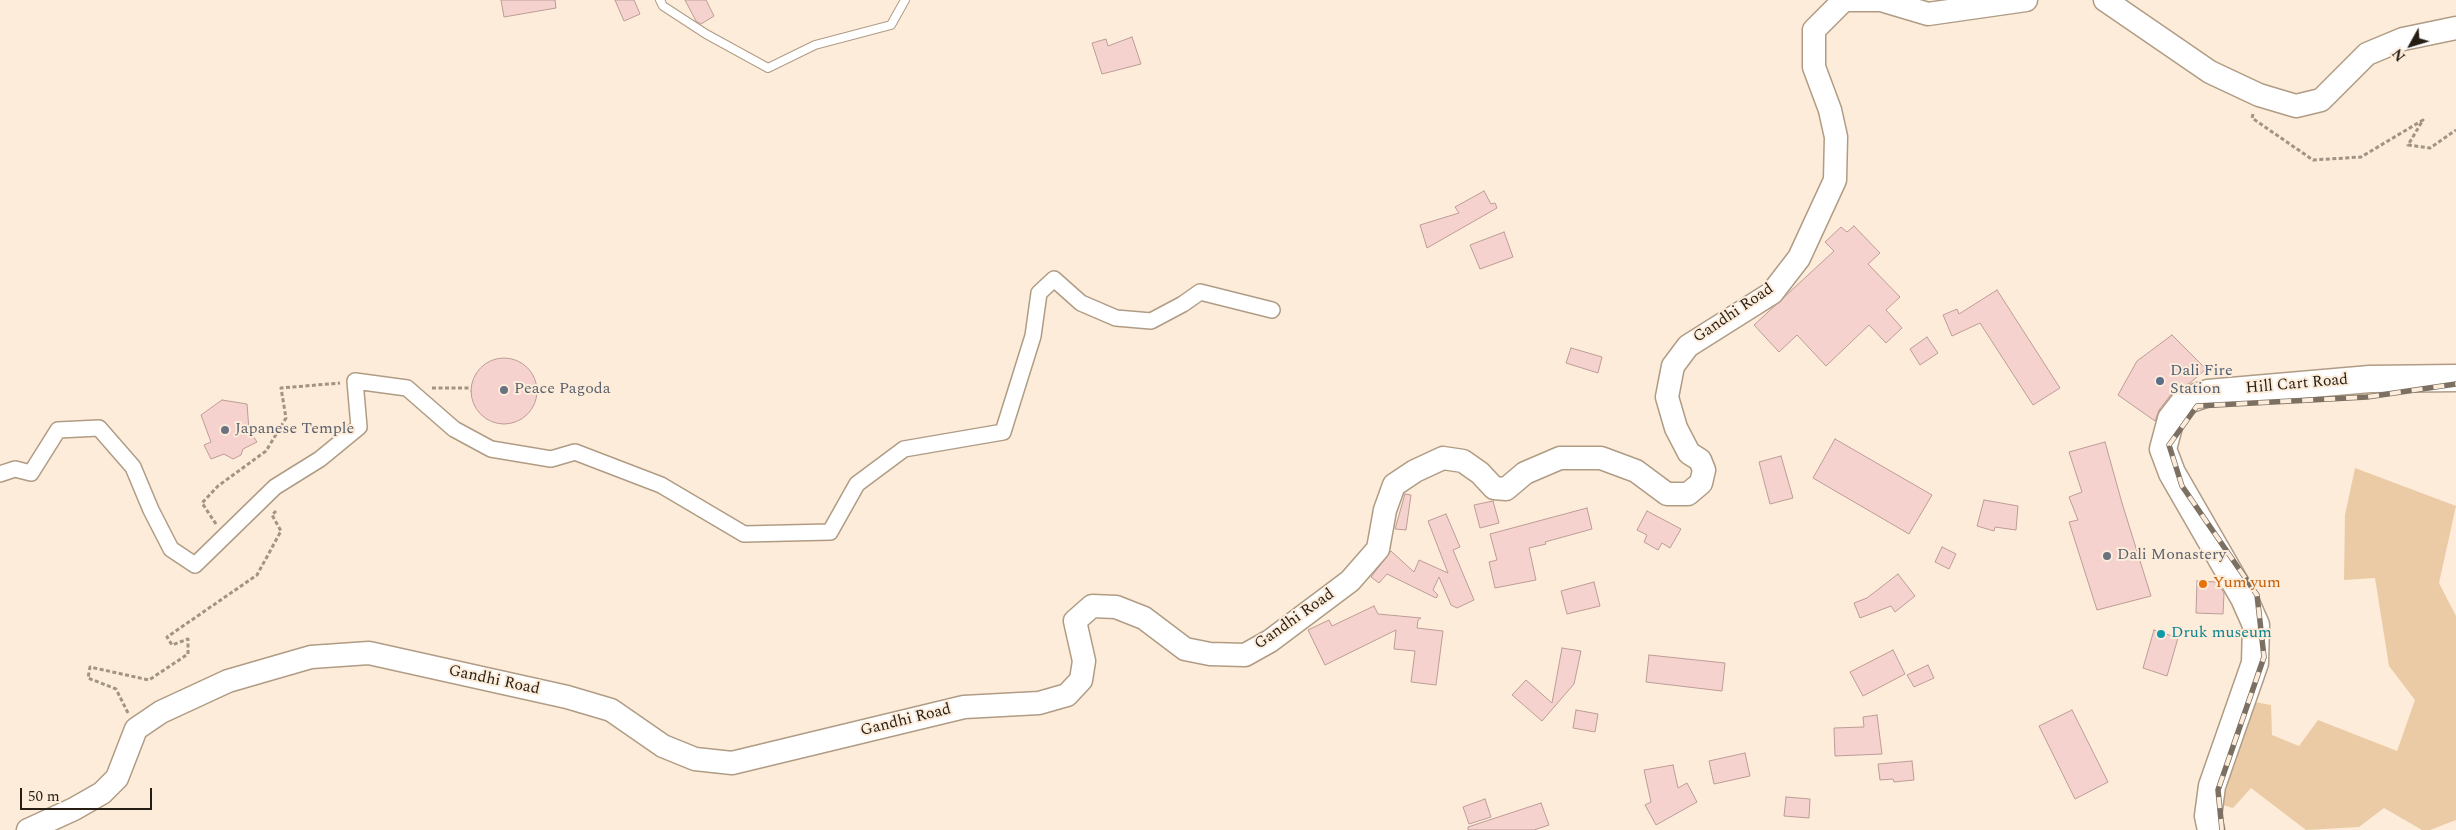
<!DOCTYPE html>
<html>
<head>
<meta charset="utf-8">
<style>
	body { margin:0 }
	#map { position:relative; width:2456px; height:830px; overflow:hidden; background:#fdecd9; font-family:Spectral,serif }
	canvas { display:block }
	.north { position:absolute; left:2386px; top:20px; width:50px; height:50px; -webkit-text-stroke:4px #fdecd9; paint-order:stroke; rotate:231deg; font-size:14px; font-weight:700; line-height:20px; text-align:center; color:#261e15 }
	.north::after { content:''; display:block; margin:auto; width:18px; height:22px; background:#261e15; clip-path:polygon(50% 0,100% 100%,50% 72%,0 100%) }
	.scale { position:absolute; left:20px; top:788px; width:132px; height:22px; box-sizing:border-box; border:2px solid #261e15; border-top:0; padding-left:6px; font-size:15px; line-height:18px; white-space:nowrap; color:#261e15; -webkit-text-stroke:4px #fdecd9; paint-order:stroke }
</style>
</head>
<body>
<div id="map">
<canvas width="2456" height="830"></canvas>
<div class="north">N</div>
<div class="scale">50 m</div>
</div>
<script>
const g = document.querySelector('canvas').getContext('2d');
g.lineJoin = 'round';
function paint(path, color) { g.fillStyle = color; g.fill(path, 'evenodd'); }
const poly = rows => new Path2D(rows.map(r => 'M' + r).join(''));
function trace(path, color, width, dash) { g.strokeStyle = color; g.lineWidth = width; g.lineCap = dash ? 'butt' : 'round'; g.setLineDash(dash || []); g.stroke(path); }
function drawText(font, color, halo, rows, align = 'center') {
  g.font = font + ' Spectral,serif'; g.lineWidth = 4; g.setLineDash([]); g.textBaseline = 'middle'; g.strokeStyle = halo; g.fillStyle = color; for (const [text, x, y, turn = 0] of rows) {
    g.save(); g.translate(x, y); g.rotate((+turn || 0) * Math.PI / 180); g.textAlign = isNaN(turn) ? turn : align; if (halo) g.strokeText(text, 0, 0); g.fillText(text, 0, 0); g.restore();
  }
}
const green = poly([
	[2355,468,2456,506,2439,583,2456,616,2456,820,2430,830,2422,830,2384,808,2359,827,2306,830,2251,788,2233,808,2222,805,2233,764,2255,702,2271,705,2272,735,2299,746,2318,720,2397,751,2415,700,2389,666,2375,578,2344,580,2345,515]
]);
const building = poly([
	[501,0,555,0,556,8,504,17,501,0],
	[615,0,634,0,640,14,624,21,615,0],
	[685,0,706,0,714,16,701,24,696,21,685,0],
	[1132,37,1141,64,1102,74,1092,43,1106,39,1108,46,1132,37],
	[1484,191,1491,204,1495,203,1497,208,1427,248,1420,225,1459,213,1455,207,1484,191],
	[1854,226,1880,253,1868,264,1900,297,1886,310,1902,328,1886,343,1869,325,1826,366,1797,335,1779,352,1754,325,1834,251,1825,242,1841,227,1847,232,1854,226],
	[1504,232,1513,257,1480,269,1470,245,1504,232],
	[1997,290,2060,388,2033,405,1980,323,1952,336,1943,315,1957,309,1959,314,1997,290],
	[2172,335,2206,369,2190,383,2173,392,2159,410,2155,421,2118,395,2137,361,2172,335],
	[1927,337,1938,353,1920,365,1910,349,1927,337],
	[1571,348,1602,357,1598,373,1566,363,1571,348],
	'471 391a33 33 0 1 1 66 0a33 33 0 1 1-66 0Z',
	[222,400,247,404,249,430,257,442,243,449,241,455,233,459,224,454,211,459,204,445,211,442,201,415,222,400],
	[1835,439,1932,495,1909,534,1813,478,1835,439],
	[2105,442,2122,503,2151,596,2097,610,2069,522,2078,520,2069,497,2082,492,2069,452,2105,442],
	[1781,456,1793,498,1770,504,1759,462,1781,456],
	[1405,494,1411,495,1406,530,1395,529,1405,494],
	[1984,500,2018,506,2016,530,1995,527,1994,531,1977,526,1984,500],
	[1493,501,1499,523,1480,528,1474,505,1493,501],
	[1587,508,1592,529,1545,542,1546,544,1529,548,1536,580,1495,588,1489,562,1497,560,1490,534,1587,508],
	[1647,511,1681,529,1670,548,1662,543,1658,550,1644,542,1647,535,1637,530,1647,511],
	[1446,514,1460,547,1453,550,1474,600,1457,608,1451,605,1439,577,1433,590,1438,595,1436,598,1387,574,1379,583,1371,577,1391,551,1414,572,1419,560,1448,573,1428,521,1446,514],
	[1942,547,1956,554,1949,569,1935,562,1942,547],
	[1898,574,1915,596,1895,612,1891,606,1860,618,1854,603,1867,598,1898,574],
	[2197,581,2217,582,2224,593,2223,614,2196,613,2197,581],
	[1594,582,1600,606,1567,614,1561,591,1594,582],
	[1374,606,1378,614,1421,618,1418,620,1417,628,1443,631,1436,685,1411,682,1415,651,1394,649,1396,630,1325,665,1308,630,1329,620,1332,626,1374,606],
	[2154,630,2178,638,2167,676,2143,668,2154,630],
	[1562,648,1581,651,1574,684,1542,721,1512,695,1526,680,1552,703,1562,648],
	[1893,650,1905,674,1863,696,1850,672,1893,650],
	[1649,655,1725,663,1722,691,1646,682,1649,655],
	[1928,665,1934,678,1914,687,1907,675,1928,665],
	[1576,710,1598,714,1595,732,1573,728,1576,710],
	[2072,710,2108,782,2075,799,2039,726,2072,710],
	[1877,715,1882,754,1835,756,1834,728,1864,727,1863,717,1877,715],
	[1745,753,1750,776,1714,784,1709,761,1745,753],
	[1912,761,1914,780,1894,782,1893,779,1880,780,1878,764,1912,761],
	[1673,765,1678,788,1687,783,1697,802,1656,825,1645,805,1651,802,1644,770,1673,765],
	[1786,797,1810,799,1809,818,1784,816,1786,797],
	[1485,799,1491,817,1469,824,1463,807,1485,799],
	[1541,803,1549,825,1534,830,1468,830,1468,827,1541,803]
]);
const path = poly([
	[2253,114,2252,118,2313,160,2361,157,2423,120,2408,145,2430,148,2456,130],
	[432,388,471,388],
	[216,524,202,503,218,486,266,451,286,418,281,388,340,383],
	[128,713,116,689,88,678,90,667,149,680,188,654,188,639,172,645,167,637,257,575,281,531,272,515,276,511]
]);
const service = poly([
	[660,0,663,6,706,34,768,68,815,45,891,25,905,0]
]);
const minor = poly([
	[0,474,15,469,31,473,58,430,99,428,133,467,151,510,171,549,195,565,275,487,320,459,359,427,355,381,407,388,454,429,491,449,551,459,575,452,661,485,744,534,830,532,857,484,904,449,1003,432,1033,336,1039,293,1054,279,1081,303,1116,318,1151,321,1183,304,1200,292,1272,310]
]);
const secondary = poly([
	[2105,0,2210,72,2259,95,2296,106,2321,100,2367,54,2403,39,2456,28],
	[28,830,74,809,102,793,117,778,136,729,161,712,228,681,311,657,369,653,567,697,611,710,663,746,695,759,732,763,964,707,1039,703,1067,695,1081,680,1084,661,1075,621,1092,606,1116,607,1144,618,1185,649,1210,654,1245,655,1270,641,1350,581,1378,549,1385,510,1394,485,1415,471,1443,458,1463,461,1480,473,1494,488,1506,489,1525,473,1560,458,1601,458,1636,471,1667,494,1688,494,1701,483,1704,470,1700,460,1689,453,1676,428,1667,397,1673,366,1688,346,1772,293,1799,258,1835,180,1836,137,1830,110,1814,67,1814,30,1844,0,1881,0,1928,14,2026,0]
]);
const trunk = poly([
	[2211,830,2208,816,2212,786,2255,663,2256,625,2244,598,2172,473,2163,449,2171,419,2185,401,2208,393,2370,379,2456,378]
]);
const rail = poly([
	[2222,830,2218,790,2264,657,2257,595,2182,486,2169,445,2197,406,2367,397,2456,384]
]);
const markers = [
	[2160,381,5,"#5c6f8a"],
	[504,390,5,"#6b7280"],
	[225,430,5,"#6b7280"],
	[2107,556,5,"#6b7280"],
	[2203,584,5,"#e8710a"],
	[2161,634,5,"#0f9aa8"]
];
const streetNames = [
	["Gandhi Road",1734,314,-34],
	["Hill Cart Road",2297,385,-5],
	["Gandhi Road",1295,620,-35],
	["Gandhi Road",494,681,12],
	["Gandhi Road",906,721,-14]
];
const serviceNames = [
	["Dali Fire",2170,372],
	["Station",2170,390]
];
const worshipNames = [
	["Peace Pagoda",514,390],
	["Japanese Temple",235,430],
	["Dali Monastery",2117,556]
];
const foodNames = [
	["Yum yum",2213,584]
];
const cultureNames = [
	["Druk museum",2171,634]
];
paint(green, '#ebcba6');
paint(building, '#f5d2cd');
trace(building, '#bd9c97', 1);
trace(service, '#b09c85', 10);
trace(minor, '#b09c85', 18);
trace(secondary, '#b09c85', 25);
trace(trunk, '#b09c85', 29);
trace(path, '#a19485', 3, [4, 2.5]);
trace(service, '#fff', 8);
trace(minor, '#fff', 15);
trace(secondary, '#fff', 22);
trace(trunk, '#fff', 26);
trace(rail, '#7c7063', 5.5);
trace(rail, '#fdecd9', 4, [11]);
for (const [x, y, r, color] of markers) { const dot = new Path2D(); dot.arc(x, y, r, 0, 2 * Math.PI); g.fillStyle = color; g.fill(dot); trace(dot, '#fdecd9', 2); }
drawText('16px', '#261e15', '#fdecd9', streetNames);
drawText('16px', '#4e5e75', '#fdecd9', serviceNames, 'left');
drawText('16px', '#5b616d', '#fdecd9', worshipNames, 'left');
drawText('16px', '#c56008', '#fdecd9', foodNames, 'left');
drawText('16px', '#0d838f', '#fdecd9', cultureNames, 'left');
</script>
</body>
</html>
